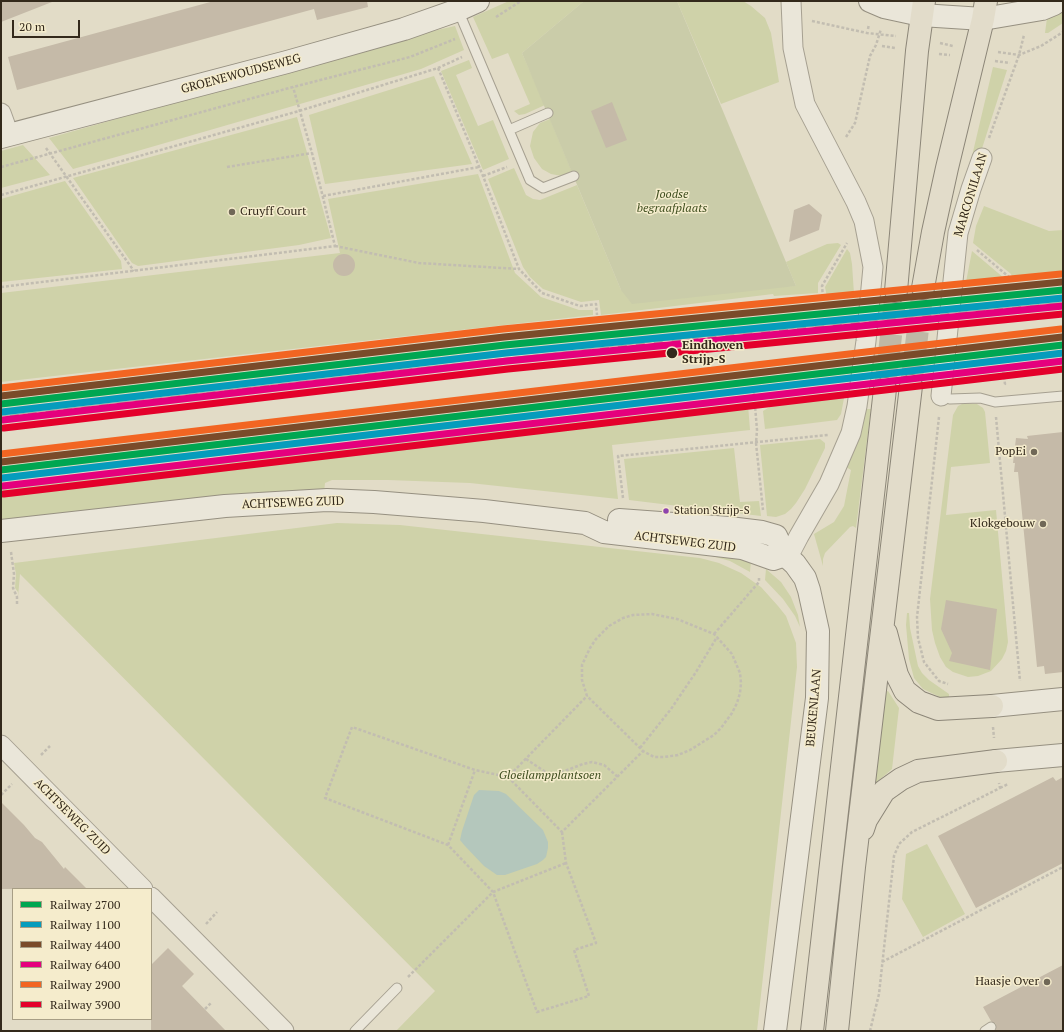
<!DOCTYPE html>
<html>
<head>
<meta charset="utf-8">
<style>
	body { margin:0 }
	#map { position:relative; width:1064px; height:1032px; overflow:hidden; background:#e2dcc7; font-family:"PT Serif",serif }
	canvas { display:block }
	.frame { position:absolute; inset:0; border:2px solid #33291b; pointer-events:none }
	.legend { position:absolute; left:12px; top:888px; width:140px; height:132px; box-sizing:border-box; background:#f5eccc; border:1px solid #a79e85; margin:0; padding:5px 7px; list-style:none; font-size:12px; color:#33291b }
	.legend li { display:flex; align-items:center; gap:8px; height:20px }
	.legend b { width:20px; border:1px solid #a79e85 }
	.scale { position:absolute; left:12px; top:20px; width:68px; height:18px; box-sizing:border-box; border:2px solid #33291b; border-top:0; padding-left:5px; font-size:12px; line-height:14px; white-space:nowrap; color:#33291b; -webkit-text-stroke:3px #f5eccc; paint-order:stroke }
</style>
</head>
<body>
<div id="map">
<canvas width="1064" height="1032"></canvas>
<div class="frame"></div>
<ul class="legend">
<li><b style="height:5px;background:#00a651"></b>Railway 2700</li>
<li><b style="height:5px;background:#059cbc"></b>Railway 1100</li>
<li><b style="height:5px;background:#7a4b2a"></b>Railway 4400</li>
<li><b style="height:5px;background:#e5007d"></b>Railway 6400</li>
<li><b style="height:5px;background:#f26522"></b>Railway 2900</li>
<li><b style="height:5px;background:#e4002b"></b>Railway 3900</li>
</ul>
<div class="scale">20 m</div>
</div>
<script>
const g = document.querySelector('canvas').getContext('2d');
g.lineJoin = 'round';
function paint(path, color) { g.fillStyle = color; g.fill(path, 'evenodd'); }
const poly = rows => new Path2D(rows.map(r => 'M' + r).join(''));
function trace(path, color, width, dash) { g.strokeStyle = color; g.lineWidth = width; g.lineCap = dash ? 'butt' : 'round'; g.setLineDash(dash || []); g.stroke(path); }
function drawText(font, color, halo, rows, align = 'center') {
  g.font = font + ' "PT Serif",serif'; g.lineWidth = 3; g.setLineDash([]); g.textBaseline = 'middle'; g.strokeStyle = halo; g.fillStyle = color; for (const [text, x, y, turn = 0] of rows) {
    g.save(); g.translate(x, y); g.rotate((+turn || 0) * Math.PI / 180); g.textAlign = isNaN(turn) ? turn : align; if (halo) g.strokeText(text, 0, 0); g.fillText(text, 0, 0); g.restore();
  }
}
const green = poly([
	[509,1,584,1,522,53,545,105,525,114,519,115,514,111,530,104,508,53,492,59,473,17],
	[677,1,743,1,751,6,765,18,771,33,779,82,721,104],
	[1063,11,1063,23,1048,33,1045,33,1047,18,1049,16],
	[455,26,464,50,421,69,134,152,73,169,49,138,406,37],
	[469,60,472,68,456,75,478,126,493,120,509,159,483,170,441,71],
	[993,67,1007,70,978,161,972,163,972,156],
	[434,76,472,164,325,184,309,115],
	[297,117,331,238,299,245,138,266,132,263,73,178],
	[550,119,572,172,562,176,551,174,542,169,534,158,530,146,533,132,540,123],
	[23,145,50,175,1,188,1,151],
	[514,168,526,195,533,199,540,200,577,185,621,290,796,286,786,262,827,244,838,243,841,245,818,283,818,293,774,296,773,294,601,315,599,300,581,302,543,289,530,277,523,267,488,179],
	[478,174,515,273,541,297,579,310,593,310,593,315,1,382,1,293,340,253,328,199],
	[65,181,121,261,122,269,1,282,1,199],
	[984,206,1049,231,1063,230,1063,275,1028,279,1027,277,1012,277,1011,274,973,243,976,226],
	[847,249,850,253,852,264,854,294,827,297,825,287],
	[972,251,1004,278,966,282],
	[1063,358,1063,360,1026,364,1030,362],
	[845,393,841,414,837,420,765,429,763,411,778,402],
	[964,403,977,404,983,408,985,412,990,463,951,467,946,515,996,510,1008,642,1006,651,1002,659,991,671,978,676,968,677,953,672,946,667,940,657,935,643,932,630,930,599,953,415,958,406],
	[748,405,750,430,612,445,618,499,470,483,388,480,332,480,325,483,324,492,261,492,221,495,1,520,1,487,702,408,702,409],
	[866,409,871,409,856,528,853,526,850,527,825,553,823,559,823,566,814,534,834,522,844,506,851,470,846,467],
	[820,439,825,443,825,448,805,489,796,503,791,509,785,514,776,517,767,516,760,445],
	[734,448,740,502,759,501,761,516,629,500,624,459],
	[337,523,400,525,700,558,719,563,741,573,761,587,778,606,786,616,796,643,797,667,757,1031,396,1031,435,991,20,574,18,597,18,592,15,588,16,574,14,563],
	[693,552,721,555,751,561,750,572,730,561,712,556],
	[766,569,781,582,791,597,798,615,800,627,795,616,783,599,765,580],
	[907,613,909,613,910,628,918,666,922,673,929,680,949,694,949,700,940,697,923,689,914,678,909,659,906,625],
	[888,691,899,708,892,769,877,782,875,782,885,692],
	[927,844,965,914,923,937,902,899,906,854]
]);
const cemetery = poly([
	[584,1,677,1,796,286,632,304,621,290,522,53]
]);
const water = poly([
	[479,790,499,791,506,794,543,830,548,842,548,848,546,857,543,860,537,864,505,875,497,875,484,866,465,846,460,840,462,831,474,795]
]);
const building = poly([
	[1,1,52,1,52,2,1,22],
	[214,1,367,1,368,7,317,20,314,9,17,90,8,57],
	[612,102,627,140,606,148,591,111],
	[809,204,822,215,819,230,789,242,794,210],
	'333 265a11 11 0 1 1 22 0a11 11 0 1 1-22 0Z',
	[1063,432,1063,672,1045,674,1044,666,1037,667,1018,472,1014,472,1015,463,1013,463,1016,438,1028,439,1027,436],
	[946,600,997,609,990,670,949,661,952,653,941,629],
	[1053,777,1056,781,1063,777,1063,863,976,908,938,836],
	[1,802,24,825,35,838,42,842,64,869,65,867,87,889,1,889],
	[168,948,194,974,182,986,226,1031,151,1031,151,965],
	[1063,965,1063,1031,996,1031,996,1024,991,1021,983,1007]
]);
const primaryTunnel = poly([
	[911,386,923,288],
	[885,389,896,291]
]);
const path = poly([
	[496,17,521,1],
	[812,21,867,33,896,36],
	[868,29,869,24],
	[940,43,953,46],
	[882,46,895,48],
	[998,52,1019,55,1041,46,1063,32],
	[939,54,950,55],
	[995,61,1010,63],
	[438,68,483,176,519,269,542,293,580,306,596,304,597,315],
	[846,137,855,123,870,56,876,45,881,29],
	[989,138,1019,55,1024,35],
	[46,148,134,271],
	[1,167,293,87,410,57,455,39],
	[227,167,312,153],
	[483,176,507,167],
	[1,195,299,111,438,68,462,57],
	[323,196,479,167],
	[335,246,419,263,519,269],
	[977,250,1009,277,1009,281,990,282],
	[1,287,335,246,312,153,293,87],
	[774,302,823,298,822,286,847,243],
	[965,374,1003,370,1005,384,1004,386],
	[754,393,757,430,756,443,763,510],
	[709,403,838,389],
	[939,417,917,617,918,638,924,662,939,681,948,684],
	[996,417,1020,681],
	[623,498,618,456,828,435],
	[11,552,14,574,13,588,17,597,17,604],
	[714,634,759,582,759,578],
	[993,727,994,738],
	[640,748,671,709,696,672,717,637],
	[41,755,50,746],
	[526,759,547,773,554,775,583,764,592,762,604,765,618,777],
	[508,777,562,832,643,751],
	[1000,788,1008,784],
	[1,795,12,784],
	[562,832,566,863,596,943,574,950,589,996,537,1012,493,892,448,845,325,798,352,727,475,770,508,777,587,696,582,680,582,665,590,648,596,639,609,626,623,618,633,615,652,614,677,619,714,634,732,654,740,673,741,683,740,693,737,703,732,713,721,728,714,735,690,750,678,755,664,757,654,757,643,751,587,696],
	[448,845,475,770],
	[206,924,217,912],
	[882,962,1063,867],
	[408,977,493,892,566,863],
	[205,1009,212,1002],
	[870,1031,879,994,894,856,899,844,912,832,1000,788,999,783]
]);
const lane = poly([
	[458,10,530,180,543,188,574,176],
	[509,130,548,113],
	[941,396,950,399,980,398,995,402,1063,396],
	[355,1031,397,988],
	[985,1031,991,1027]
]);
const street = poly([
	[1,113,9,135],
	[941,396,958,233,971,189,982,158],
	[788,557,799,536,829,484,851,433,857,406,866,341,873,267,864,221,856,202,805,104,793,48,791,1],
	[1,745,143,889],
	[151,897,284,1031]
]);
const secondary = poly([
	[870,1,884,7,921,15,983,19,1042,9,1054,4,1058,1],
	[1,137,287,62,404,29,458,10,478,1],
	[619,520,729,528,762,532,776,536,785,555,795,564,805,578,809,590,818,631,817,698,775,1031],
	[1,531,225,506,327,500,374,502,484,511,585,523,604,532,742,548,773,559,785,555],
	[992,706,1063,699],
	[996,761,1063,755]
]);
const primary = poly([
	[923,288,933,232,947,168,983,19,986,1],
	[896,291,917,51,924,1],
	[886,633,897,675,905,691,919,702,938,709,992,706],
	[863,829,866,820,884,791,901,779,918,771,996,761],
	[812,1031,885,389],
	[837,1031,854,867,911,386]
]);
const rail = poly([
	[1,418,405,371,642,345,1063,304]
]);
const pathBridge = poly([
	[827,299,990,282],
	[839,389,956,375]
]);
const rail1 = poly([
	[1,404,505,345,1063,290],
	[1,470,1063,345]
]);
const rail2 = poly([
	[2,412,506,353,1063,298],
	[2,478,1063,353]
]);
const rail3 = poly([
	[1,396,504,337,1062,282],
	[1,462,1062,337]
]);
const rail4 = poly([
	[3,420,507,361,1063,306],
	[3,486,1063,361]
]);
const rail5 = poly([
	[1,388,503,329,1061,274],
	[1,454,1061,329]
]);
const rail6 = poly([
	[4,428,508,369,1063,314],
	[4,494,1063,369]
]);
const markers = [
	[232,212,4,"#706857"],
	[672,353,6,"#33291b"],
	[1034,452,4,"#706857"],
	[666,511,3.5,"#8e44ad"],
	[1043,524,4,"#706857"],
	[1047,982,4,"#706857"]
];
const busNames = [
	["Station Strijp-S",674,511]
];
const streetNames = [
	["GROENEWOUDSEWEG",241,74,-15],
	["MARCONILAAN",971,195,-73],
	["ACHTSEWEG ZUID",293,503,-2],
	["ACHTSEWEG ZUID",685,542,7],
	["BEUKENLAAN",814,708,-85],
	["ACHTSEWEG ZUID",72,817,45]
];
const parkNames = [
	["Joodse",672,195],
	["begraafplaats",672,209],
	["Gloeilampplantsoen",550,776]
];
const poiNames = [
	["Cruyff Court",240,212,"left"],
	["PopEi",1026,452],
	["Klokgebouw",1035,524],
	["Haasje Over",1039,982]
];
const stopNames = [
	["Eindhoven",682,346],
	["Strijp-S",682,360]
];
paint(green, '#cfd2a9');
paint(cemetery, '#cacca9');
paint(water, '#b4c7bc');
paint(building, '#c5baa8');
trace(primaryTunnel, '#bfb8a5', 22, [22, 11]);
trace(lane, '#a6a091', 11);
trace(street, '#a6a091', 21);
trace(secondary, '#969081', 24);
trace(primary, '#8c8678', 24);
trace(path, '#c2bdb1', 2.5, [3, 2]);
trace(lane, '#eae6d9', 9);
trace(street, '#eae6d9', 19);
trace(secondary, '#eae6d9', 22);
trace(primary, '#e2dcca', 22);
trace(rail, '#a8a59a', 4.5);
trace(rail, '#f5eccc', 3, [9]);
trace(pathBridge, '#c2bdb1', 2.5, [3, 2]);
trace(rail1, '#00a651', 7);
trace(rail2, '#059cbc', 7);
trace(rail3, '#7a4b2a', 7);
trace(rail4, '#e5007d', 7);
trace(rail5, '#f26522', 7);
trace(rail6, '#e4002b', 7);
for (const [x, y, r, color] of markers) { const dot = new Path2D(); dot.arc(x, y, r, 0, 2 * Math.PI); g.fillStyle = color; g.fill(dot); trace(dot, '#f5eccc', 1.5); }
drawText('11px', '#33291b', '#f5eccc', busNames, 'left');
drawText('12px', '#33291b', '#f5eccc', streetNames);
drawText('italic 12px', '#415021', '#f5eccc', parkNames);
drawText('12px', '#33291b', '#f5eccc', poiNames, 'right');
drawText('bold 12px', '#33291b', '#f5eccc', stopNames, 'left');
</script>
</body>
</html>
